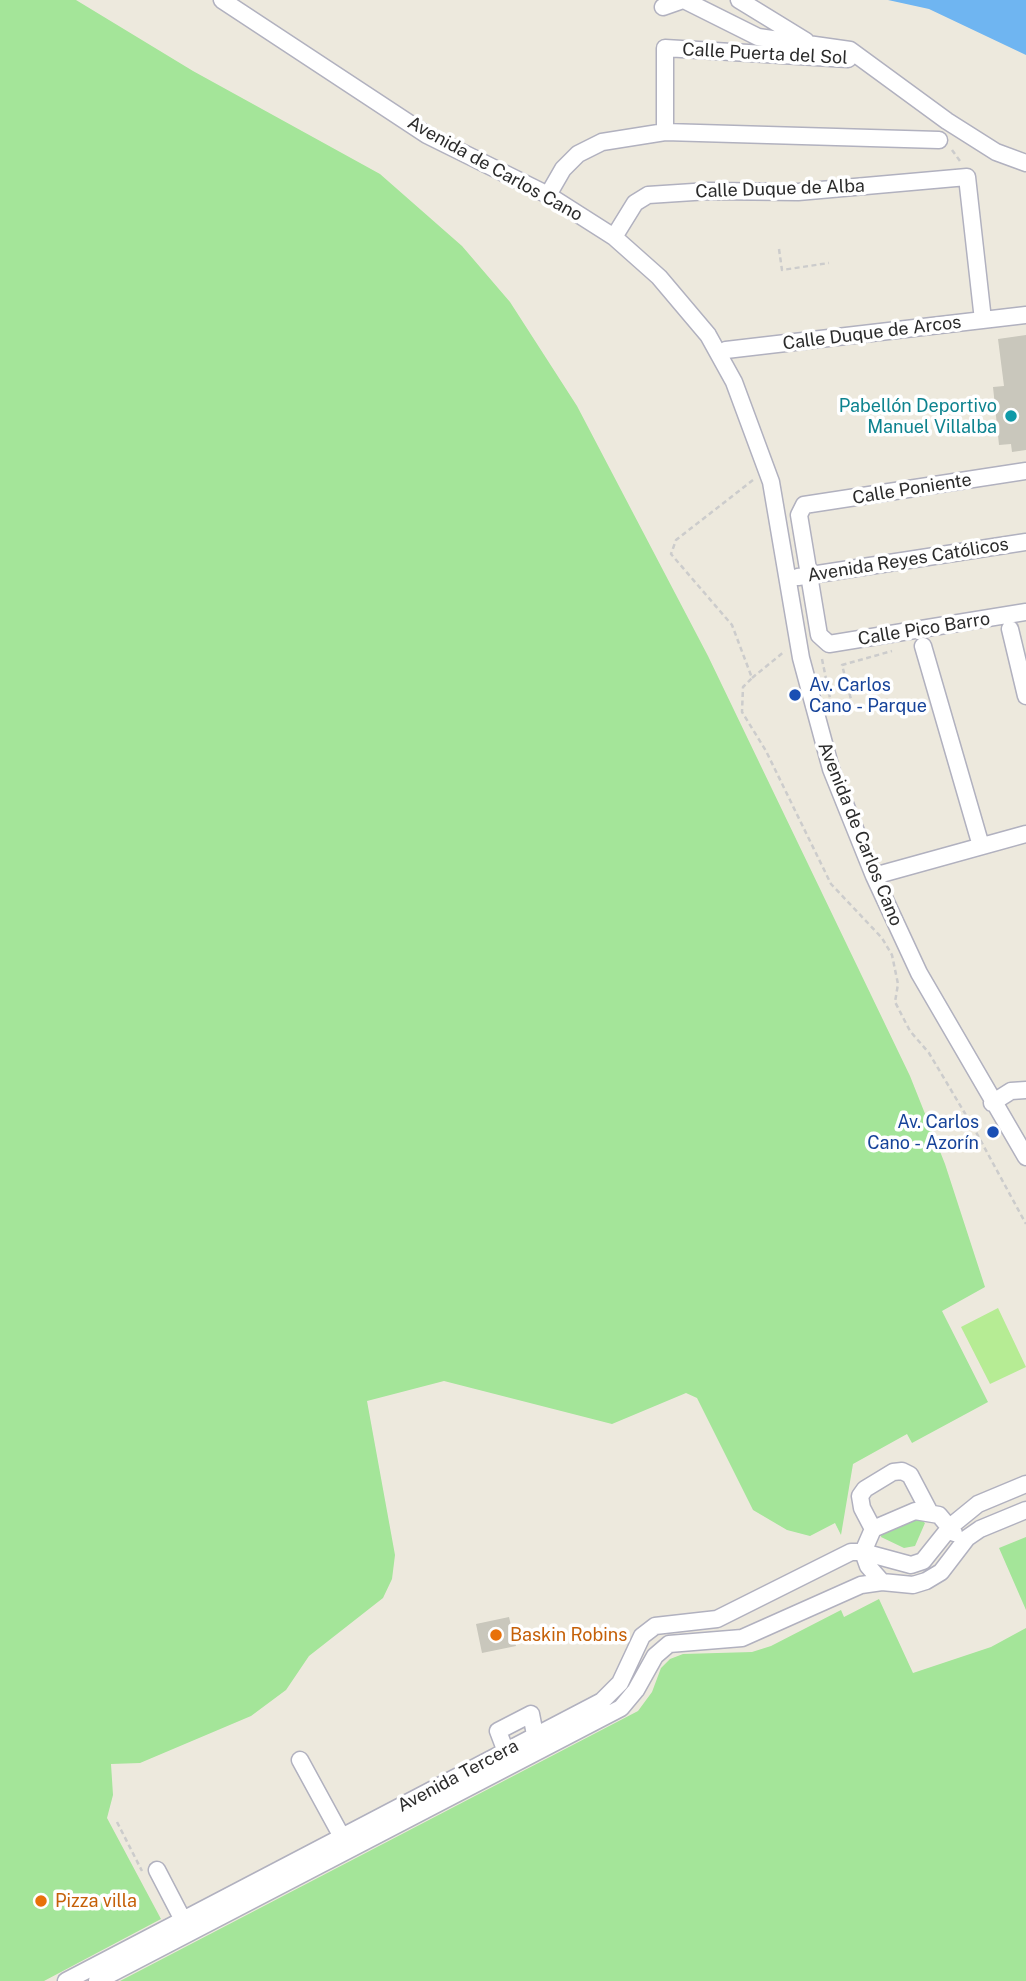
<!DOCTYPE html>
<html>
<head>
<meta charset="utf-8">
<style>
	body { margin:0 }
	canvas { display:block; background:#ede9dd }
</style>
</head>
<body>
<canvas width="1026" height="1981"></canvas>
<script>
const g = document.querySelector('canvas').getContext('2d');
g.lineJoin = 'round';
function paint(path, color) { g.fillStyle = color; g.fill(path, 'evenodd'); }
const poly = rows => new Path2D(rows.map(r => 'M' + r).join(''));
function trace(path, color, width, dash) { g.strokeStyle = color; g.lineWidth = width; g.lineCap = dash ? 'butt' : 'round'; g.setLineDash(dash || []); g.stroke(path); }
function drawText(font, color, halo, rows, align = 'center') {
  g.font = font + ' "Public Sans",sans-serif'; g.lineWidth = 7; g.setLineDash([]); g.textBaseline = 'middle'; g.strokeStyle = halo; g.fillStyle = color; for (const [text, x, y, turn = 0] of rows) {
    g.save(); g.translate(x, y); g.rotate((+turn || 0) * Math.PI / 180); g.textAlign = isNaN(turn) ? turn : align; if (halo) g.strokeText(text, 0, 0); g.fillText(text, 0, 0); g.restore();
  }
}
const green = poly([
	[0,0,76,0,193,71,380,174,462,246,510,302,577,406,708,656,910,1076,945,1164,985,1287,942,1311,988,1402,912,1443,907,1434,853,1464,841,1535,835,1523,810,1536,787,1530,753,1510,697,1398,686,1393,612,1424,444,1381,367,1401,395,1555,392,1579,383,1598,309,1656,286,1690,251,1716,140,1763,111,1764,113,1795,107,1818,161,1919,44,1981,0,1981],
	[916,1516,925,1523,915,1546,904,1548,881,1537,882,1532],
	[1026,1537,1026,1610,999,1548],
	[879,1599,913,1673,991,1647,1026,1628,1026,1981,120,1981,638,1711,652,1692,661,1668,670,1659,683,1654,752,1652,771,1646,841,1610,844,1617]
]);
const pitch = poly([
	[998,1308,1026,1367,990,1384,961,1327]
]);
const water = poly([
	[888,0,1026,0,1026,55,929,9]
]);
const building = poly([
	[1026,335,1026,450,1012,452,1011,444,999,445,993,387,1004,386,998,339],
	[509,1617,516,1646,482,1653,476,1624]
]);
const path = poly([
	[952,150,960,161],
	[779,249,782,270,829,263],
	[753,480,676,540,671,554,732,625,752,678,743,687,742,712,766,751,831,884,882,938,892,955,898,984,895,1002,910,1031,929,1053,976,1132,1026,1224],
	[822,659,833,713,853,707,842,665,892,651],
	[752,678,785,651],
	[117,1822,142,1871]
]);
const minor = poly([
	[222,0,427,135,548,195,614,237,659,277,708,335,734,382,771,482,801,658,831,769,874,876,919,973,1026,1157],
	[684,0,758,37,850,50,947,121,996,152,1026,163],
	[739,0,806,41],
	[663,7,683,0],
	[665,132,665,48,848,59],
	[548,195,563,169,578,154,602,142,665,132,939,140],
	[614,237,635,203,648,195,709,191,798,192,967,177,983,320],
	[719,354,726,350,1026,315],
	[1026,471,804,505,799,515,819,635,829,644,1026,612],
	[798,577,1026,542],
	[1010,629,1026,696],
	[923,646,981,846],
	[874,876,1026,834],
	[992,1103,1011,1091,1026,1090],
	[873,1529,862,1508,860,1496,865,1489,893,1472,902,1471,910,1475,930,1513],
	[882,1582,868,1566,863,1552,873,1529,915,1511,939,1515,954,1533],
	[300,1760,342,1837],
	[509,1760,498,1731,531,1714,537,1745],
	[157,1870,183,1920],
	[66,1981,602,1701,620,1683,642,1636,655,1626,717,1619,851,1552,863,1552,911,1565,923,1561,951,1526,978,1504,1026,1484],
	[97,1981,621,1708,636,1690,655,1656,669,1644,742,1638,861,1585,882,1582,913,1585,926,1581,941,1572,967,1538,980,1529,1026,1510]
]);
const markers = [
	[1011,416,7,"#0f9aa8"],
	[795,695,7,"#1a4fb4"],
	[993,1132,7,"#1a4fb4"],
	[496,1635,7,"#e8710a"],
	[41,1901,7,"#e8710a"]
];
const streetNames = [
	["Calle Puerta del Sol",765,54,3],
	["Avenida de Carlos Cano",495,169,29],
	["Calle Duque de Alba",780,189,-2],
	["Calle Duque de Arcos",872,333,-7],
	["Calle Poniente",912,489,-9],
	["Avenida Reyes Católicos",908,560,-9],
	["Calle Pico Barro",924,629,-9],
	["Avenida de Carlos Cano",860,834,68],
	["Avenida Tercera",458,1776,-28]
];
const cultureNames = [
	["Pabellón Deportivo",997,406],
	["Manuel Villalba",997,427]
];
const transitNames = [
	["Av. Carlos",809,685],
	["Cano - Parque",809,706],
	["Av. Carlos",979,1122,"right"],
	["Cano - Azorín",979,1143,"right"]
];
const foodNames = [
	["Baskin Robins",510,1635],
	["Pizza villa",55,1901]
];
paint(green, '#a4e599');
paint(pitch, '#b6ec94');
paint(water, '#6fb5f1');
paint(building, '#c9c7bc');
trace(minor, '#b1b1bf', 19);
trace(path, '#ccc', 2.5, [5, 3.5]);
trace(minor, '#fff', 16);
for (const [x, y, r, color] of markers) { const dot = new Path2D(); dot.arc(x, y, r, 0, 2 * Math.PI); g.fillStyle = color; g.fill(dot); trace(dot, '#fff', 2.5); }
drawText('18px', '#2b2b2b', '#fff', streetNames);
drawText('18px', '#0d838f', '#fff', cultureNames, 'right');
drawText('18px', '#164399', '#fff', transitNames, 'left');
drawText('18px', '#c56008', '#fff', foodNames, 'left');
</script>
</body>
</html>
